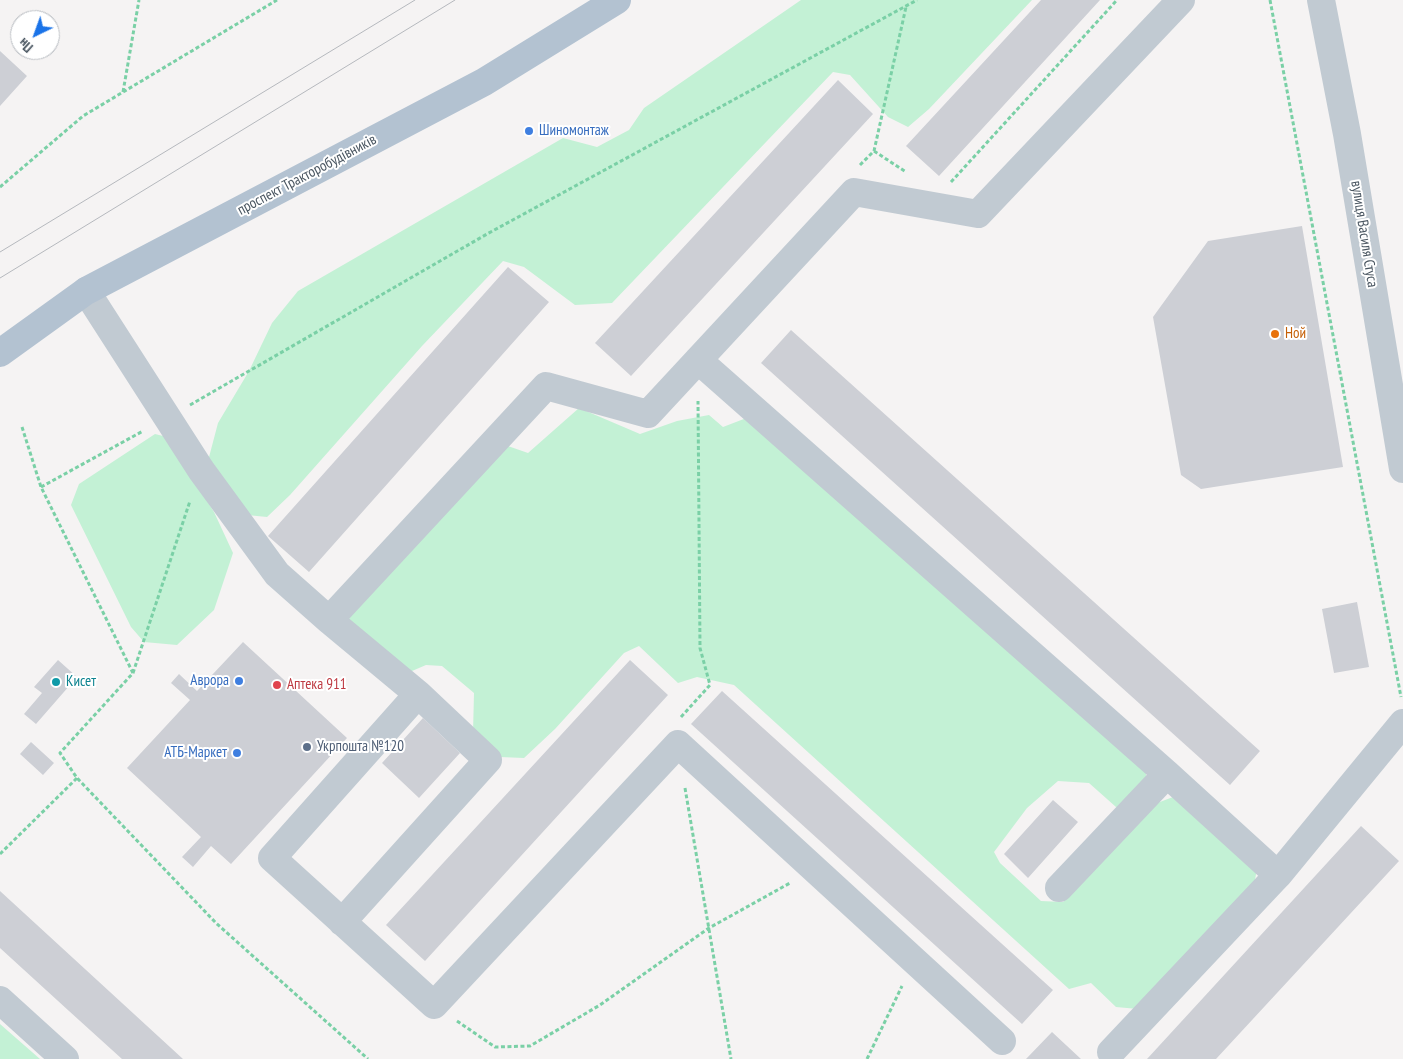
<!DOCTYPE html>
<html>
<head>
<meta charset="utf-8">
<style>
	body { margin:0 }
	#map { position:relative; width:1403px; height:1059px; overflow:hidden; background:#f5f3f3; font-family:"PT Sans Narrow",sans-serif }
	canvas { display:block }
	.north { position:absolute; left:10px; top:10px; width:50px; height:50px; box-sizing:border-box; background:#fff; border:1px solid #b7bbc0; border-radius:50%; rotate:222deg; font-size:14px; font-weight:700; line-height:20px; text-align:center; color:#4a5661 }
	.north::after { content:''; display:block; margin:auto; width:18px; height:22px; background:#1a73e8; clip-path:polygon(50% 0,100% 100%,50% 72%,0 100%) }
</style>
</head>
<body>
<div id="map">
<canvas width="1403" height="1059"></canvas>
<div class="north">Пн</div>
</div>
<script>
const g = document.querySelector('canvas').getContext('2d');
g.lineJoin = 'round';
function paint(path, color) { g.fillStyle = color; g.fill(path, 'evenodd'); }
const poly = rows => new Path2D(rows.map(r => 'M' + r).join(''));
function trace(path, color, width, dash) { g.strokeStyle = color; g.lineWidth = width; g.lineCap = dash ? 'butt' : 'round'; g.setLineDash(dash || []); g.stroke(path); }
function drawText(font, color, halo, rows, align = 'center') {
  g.font = font + ' "PT Sans Narrow",sans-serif'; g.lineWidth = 4; g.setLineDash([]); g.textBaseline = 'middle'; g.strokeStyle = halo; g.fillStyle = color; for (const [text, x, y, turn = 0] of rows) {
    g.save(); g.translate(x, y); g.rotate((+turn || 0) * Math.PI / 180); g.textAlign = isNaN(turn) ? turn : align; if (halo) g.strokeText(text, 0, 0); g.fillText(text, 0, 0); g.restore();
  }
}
const green = poly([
	[801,0,1032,0,929,109,908,127,888,117,850,75,833,72,612,303,575,305,524,267,503,261,422,346,290,495,267,517,247,515,208,461,218,423,249,371,272,323,298,291,563,138,597,147,629,130,644,108],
	[579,408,640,434,677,421,709,415,723,427,749,417,1146,770,1146,782,1125,806,1116,807,1089,783,1058,781,1027,808,994,852,1000,863,1041,901,1063,902,1152,805,1173,797,1257,869,1254,885,1138,1009,1116,1007,1091,983,1069,989,734,685,697,677,678,683,639,646,624,653,555,729,524,758,500,757,473,733,474,693,442,666,426,665,405,674,348,625,351,609,505,445,528,453],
	[155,434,167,437,214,512,233,553,214,610,177,645,144,642,131,627,71,505,79,484],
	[0,1024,40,1059,0,1059]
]);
const building = poly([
	[1041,0,1100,0,939,176,906,146],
	[0,51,27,76,0,106],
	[838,80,873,114,631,376,595,343],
	[1302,226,1343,467,1201,489,1181,475,1153,317,1208,241],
	[508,267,549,302,309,572,268,536],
	[791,330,1260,751,1230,785,761,363],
	[1357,602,1369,667,1334,673,1322,609],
	[243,642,347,738,231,864,211,846,193,867,182,857,201,837,127,768,190,700,171,683,179,674,197,691],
	[58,660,77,677,36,724,24,714,42,693,34,687],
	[630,660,668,695,425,961,386,925],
	[722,691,1053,990,1022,1024,691,724],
	[423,718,460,753,419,798,382,763],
	[31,742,54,763,43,775,20,754],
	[1053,800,1078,822,1028,878,1004,854],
	[1361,826,1399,861,1216,1059,1147,1059],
	[0,891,183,1059,122,1059,69,1011,0,948],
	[1052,1032,1081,1059,1026,1059]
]);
const path = poly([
	[1270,0,1401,697],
	[123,92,139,0],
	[874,151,906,172],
	[860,165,874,151,906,7],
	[951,182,1117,0],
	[0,187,83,116,277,0],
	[190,405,487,234,917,0],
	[22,427,41,487,133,673,60,753,77,778,216,923,368,1059],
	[41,487,143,431],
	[133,673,190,501],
	[681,717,710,685,700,648,698,401],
	[685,788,731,1059],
	[0,854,77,778],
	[457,1021,495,1047,530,1046,600,1005,709,928,790,883],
	[867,1059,902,986]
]);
const minor = poly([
	[1321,0,1347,134,1403,469],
	[86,291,201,470,277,574,329,620,546,386,648,414,854,192,978,214,1181,0],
	[698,360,1167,774,1278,875],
	[329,620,418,694,272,858,434,1005,678,744,1002,1041],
	[1059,888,1167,774],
	[342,922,488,760,418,694],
	[0,1000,65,1059],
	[1111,1052,1278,875,1403,723]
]);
const major = poly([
	[0,353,86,291,484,82,617,0]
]);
const tram = poly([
	[0,252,415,0],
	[0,278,455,0]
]);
const markers = [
	[529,131,5,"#3f7fe0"],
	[1275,334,5,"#e8710a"],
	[239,681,5,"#3f7fe0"],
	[56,682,5,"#0f9aa8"],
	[277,685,5,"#e0444e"],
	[307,747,5,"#5c6f8a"],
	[237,753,5,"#3f7fe0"]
];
const shopNames = [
	["Шиномонтаж",539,131,"left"],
	["Аврора",229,681],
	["АТБ-Маркет",227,753]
];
const streetNames = [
	["проспект Тракторобудівників",307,175,-28],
	["вулиця Василя Стуса",1364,234,81]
];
const foodNames = [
	["Ной",1285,334]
];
const cultureNames = [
	["Кисет",66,682]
];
const healthNames = [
	["Аптека 911",287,685]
];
const serviceNames = [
	["Укрпошта №120",317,747]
];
paint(green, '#c3f1d5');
paint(building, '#cdcfd5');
trace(path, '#7ad0a6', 3, [4, 2.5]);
trace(minor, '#c1cad2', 28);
trace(major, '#b3c2d1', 28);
trace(tram, '#b5b8bd', 1);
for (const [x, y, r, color] of markers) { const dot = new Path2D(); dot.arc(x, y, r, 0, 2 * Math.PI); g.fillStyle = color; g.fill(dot); trace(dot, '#fff', 2); }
drawText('15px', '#366cbe', '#fff', shopNames, 'right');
drawText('15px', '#4a5661', '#fff', streetNames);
drawText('15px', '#c56008', '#fff', foodNames, 'left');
drawText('15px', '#0d838f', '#fff', cultureNames, 'left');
drawText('15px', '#be3a42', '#fff', healthNames, 'left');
drawText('15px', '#4e5e75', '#fff', serviceNames, 'left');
</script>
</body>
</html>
